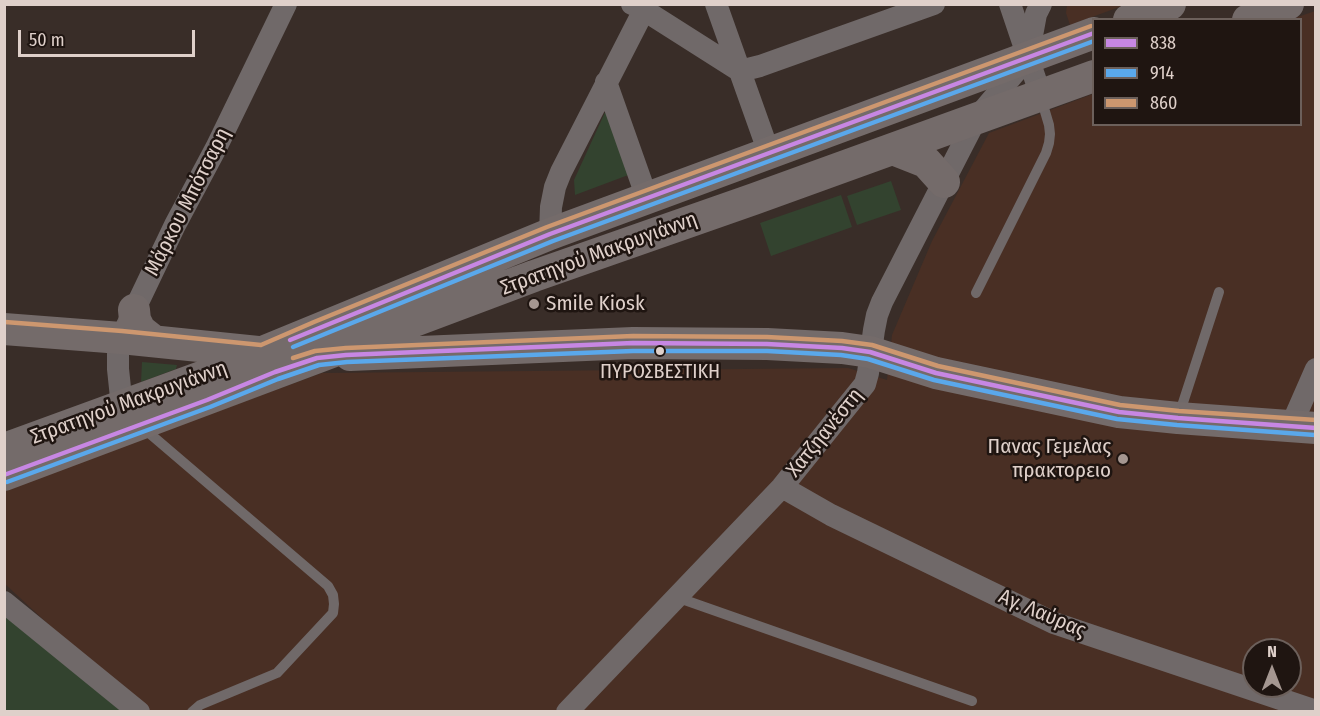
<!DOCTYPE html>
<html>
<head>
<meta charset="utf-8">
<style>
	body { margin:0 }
	#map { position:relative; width:1320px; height:716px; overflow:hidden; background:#392d28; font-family:"Fira Sans Condensed",sans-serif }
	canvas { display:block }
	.frame { position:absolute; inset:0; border:6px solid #dfd0ca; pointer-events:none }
	.legend { position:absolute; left:1092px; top:18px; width:210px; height:108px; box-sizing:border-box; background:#1f1511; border:2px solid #6c605b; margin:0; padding:8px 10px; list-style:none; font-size:18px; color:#dfd0ca }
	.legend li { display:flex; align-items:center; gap:12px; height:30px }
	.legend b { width:30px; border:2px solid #6c605b }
	.north { position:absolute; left:1242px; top:638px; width:60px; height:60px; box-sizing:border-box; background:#1f1511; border:2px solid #6c605b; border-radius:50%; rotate:0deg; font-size:16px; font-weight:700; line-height:24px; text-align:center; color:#dfd0ca }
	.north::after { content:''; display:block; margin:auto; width:21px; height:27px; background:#a59791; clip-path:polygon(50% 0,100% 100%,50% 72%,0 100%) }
	.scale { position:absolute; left:18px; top:30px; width:177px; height:27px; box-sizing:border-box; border:3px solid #dfd0ca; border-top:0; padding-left:8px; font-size:18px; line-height:21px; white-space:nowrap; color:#dfd0ca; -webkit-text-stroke:4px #1f1511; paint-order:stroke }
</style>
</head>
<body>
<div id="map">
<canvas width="1320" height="716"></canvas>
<div class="frame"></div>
<ul class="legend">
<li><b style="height:8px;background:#c787e3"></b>838</li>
<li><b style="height:8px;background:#5aa8eb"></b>914</li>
<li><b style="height:8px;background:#cd976f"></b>860</li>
</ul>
<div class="north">N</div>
<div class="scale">50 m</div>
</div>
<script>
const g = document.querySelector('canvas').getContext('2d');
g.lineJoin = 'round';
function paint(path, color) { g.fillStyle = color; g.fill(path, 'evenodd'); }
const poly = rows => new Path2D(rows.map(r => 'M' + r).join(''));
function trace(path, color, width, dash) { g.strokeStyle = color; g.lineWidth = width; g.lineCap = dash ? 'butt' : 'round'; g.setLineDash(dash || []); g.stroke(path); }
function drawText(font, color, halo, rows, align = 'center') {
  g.font = font + ' "Fira Sans Condensed",sans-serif'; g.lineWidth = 5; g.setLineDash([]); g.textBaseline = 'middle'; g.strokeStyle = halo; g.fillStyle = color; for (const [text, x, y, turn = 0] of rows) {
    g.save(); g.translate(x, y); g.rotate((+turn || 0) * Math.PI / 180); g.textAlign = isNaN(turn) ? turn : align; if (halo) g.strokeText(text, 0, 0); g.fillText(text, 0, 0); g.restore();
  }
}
const built = poly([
	[1067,5,1067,4,1125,5,1070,25,1066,13],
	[1315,11,1315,711,142,711,5,584,4,489,322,373,848,368,887,380,892,335,932,241,989,133,1093,94,1094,124,1300,124,1300,20,1292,19],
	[1254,650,1290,650,1290,686,1254,686]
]);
const green = poly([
	[607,108,639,171,575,195,574,180],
	[891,181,901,210,857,225,847,196],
	[841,195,852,227,771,256,760,223],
	[142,362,177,365,176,369,141,382],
	[5,614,121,711,5,712]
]);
const lane = poly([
	[976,293,1046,153,1049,143,1050,134,1049,125,1041,98],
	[1179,415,1219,292],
	[142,427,328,586,333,595,334,604,333,613,277,673,200,705,192,712],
	[676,597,972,701]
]);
const street = poly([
	[632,4,644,10,740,71,760,66,934,4],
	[716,4,769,153],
	[1010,4,1041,96],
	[606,82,647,198],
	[550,234,551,207,555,187,561,172,644,10],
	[122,407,118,369,118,354,121,338,175,225,216,148,286,4],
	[1291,426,1316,369],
	[782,487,831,515,1054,623,1316,711],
	[4,602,139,712],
	[567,712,782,487,865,384,868,373,874,330,877,315,882,302,976,119,1028,57,1036,14,1041,4]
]);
const secondary = poly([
	[1129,20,1170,4],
	[1248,20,1288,4],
	[893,149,926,162,944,182],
	[134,310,135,320,140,330,154,341],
	[4,329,121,338,258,352],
	[350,355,633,343,767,344,842,348,870,352,936,373,1119,412,1178,418,1316,428],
	[4,449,204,376,550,234,1094,33],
	[4,475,534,276,754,199,1094,76]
]);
const bus1 = poly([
	[290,340,550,234,1094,33],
	[4,475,207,400,275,372,317,358,346,355,633,343,767,344,842,348,870,352,936,373,1119,412,1178,418,1316,428]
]);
const bus2 = poly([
	[293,347,553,241,1094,41],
	[7,482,210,407,278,379,319,365,347,362,633,351,767,351,841,355,868,359,934,380,1117,419,1177,425,1315,435]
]);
const bus3 = poly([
	[5,322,122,331,261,345,314,322,547,227,1091,26],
	[293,358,315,351,346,348,633,336,767,337,842,341,872,345,938,366,1120,405,1179,411,1316,420]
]);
const markers = [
	[534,304,6,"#a59791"],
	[660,351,5,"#dfd0ca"],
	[1123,459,6,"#a59791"]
];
const busNames = [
	["ΠΥΡΟΣΒΕΣΤΙΚΗ",660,372]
];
const streetNames = [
	["Μάρκου Μπότσαρη",188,202,-63],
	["Στρατηγού Μακρυγιάννη",599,254,-20],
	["Στρατηγού Μακρυγιάννη",129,403,-20],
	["Χατζηανέστη",825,433,-51],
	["Αγ. Λαύρας",1042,614,23]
];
const poiNames = [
	["Smile Kiosk",546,304],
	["Πανας Γεμελας",1111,447,"right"],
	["πρακτορειο",1111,471,"right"]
];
paint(built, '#492f24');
paint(green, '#33432f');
trace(lane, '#706969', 10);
trace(street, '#706969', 22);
trace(secondary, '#746b6a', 32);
trace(bus1, '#c787e3', 4.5);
trace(bus2, '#5aa8eb', 4.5);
trace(bus3, '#cd976f', 4.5);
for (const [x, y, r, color] of markers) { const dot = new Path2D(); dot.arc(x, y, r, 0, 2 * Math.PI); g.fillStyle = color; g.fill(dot); trace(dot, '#1f1511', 2); }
drawText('20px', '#dfd0ca', '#1f1511', busNames);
drawText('21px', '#dfd0ca', '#1f1511', streetNames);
drawText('21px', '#dfd0ca', '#1f1511', poiNames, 'left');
</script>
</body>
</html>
